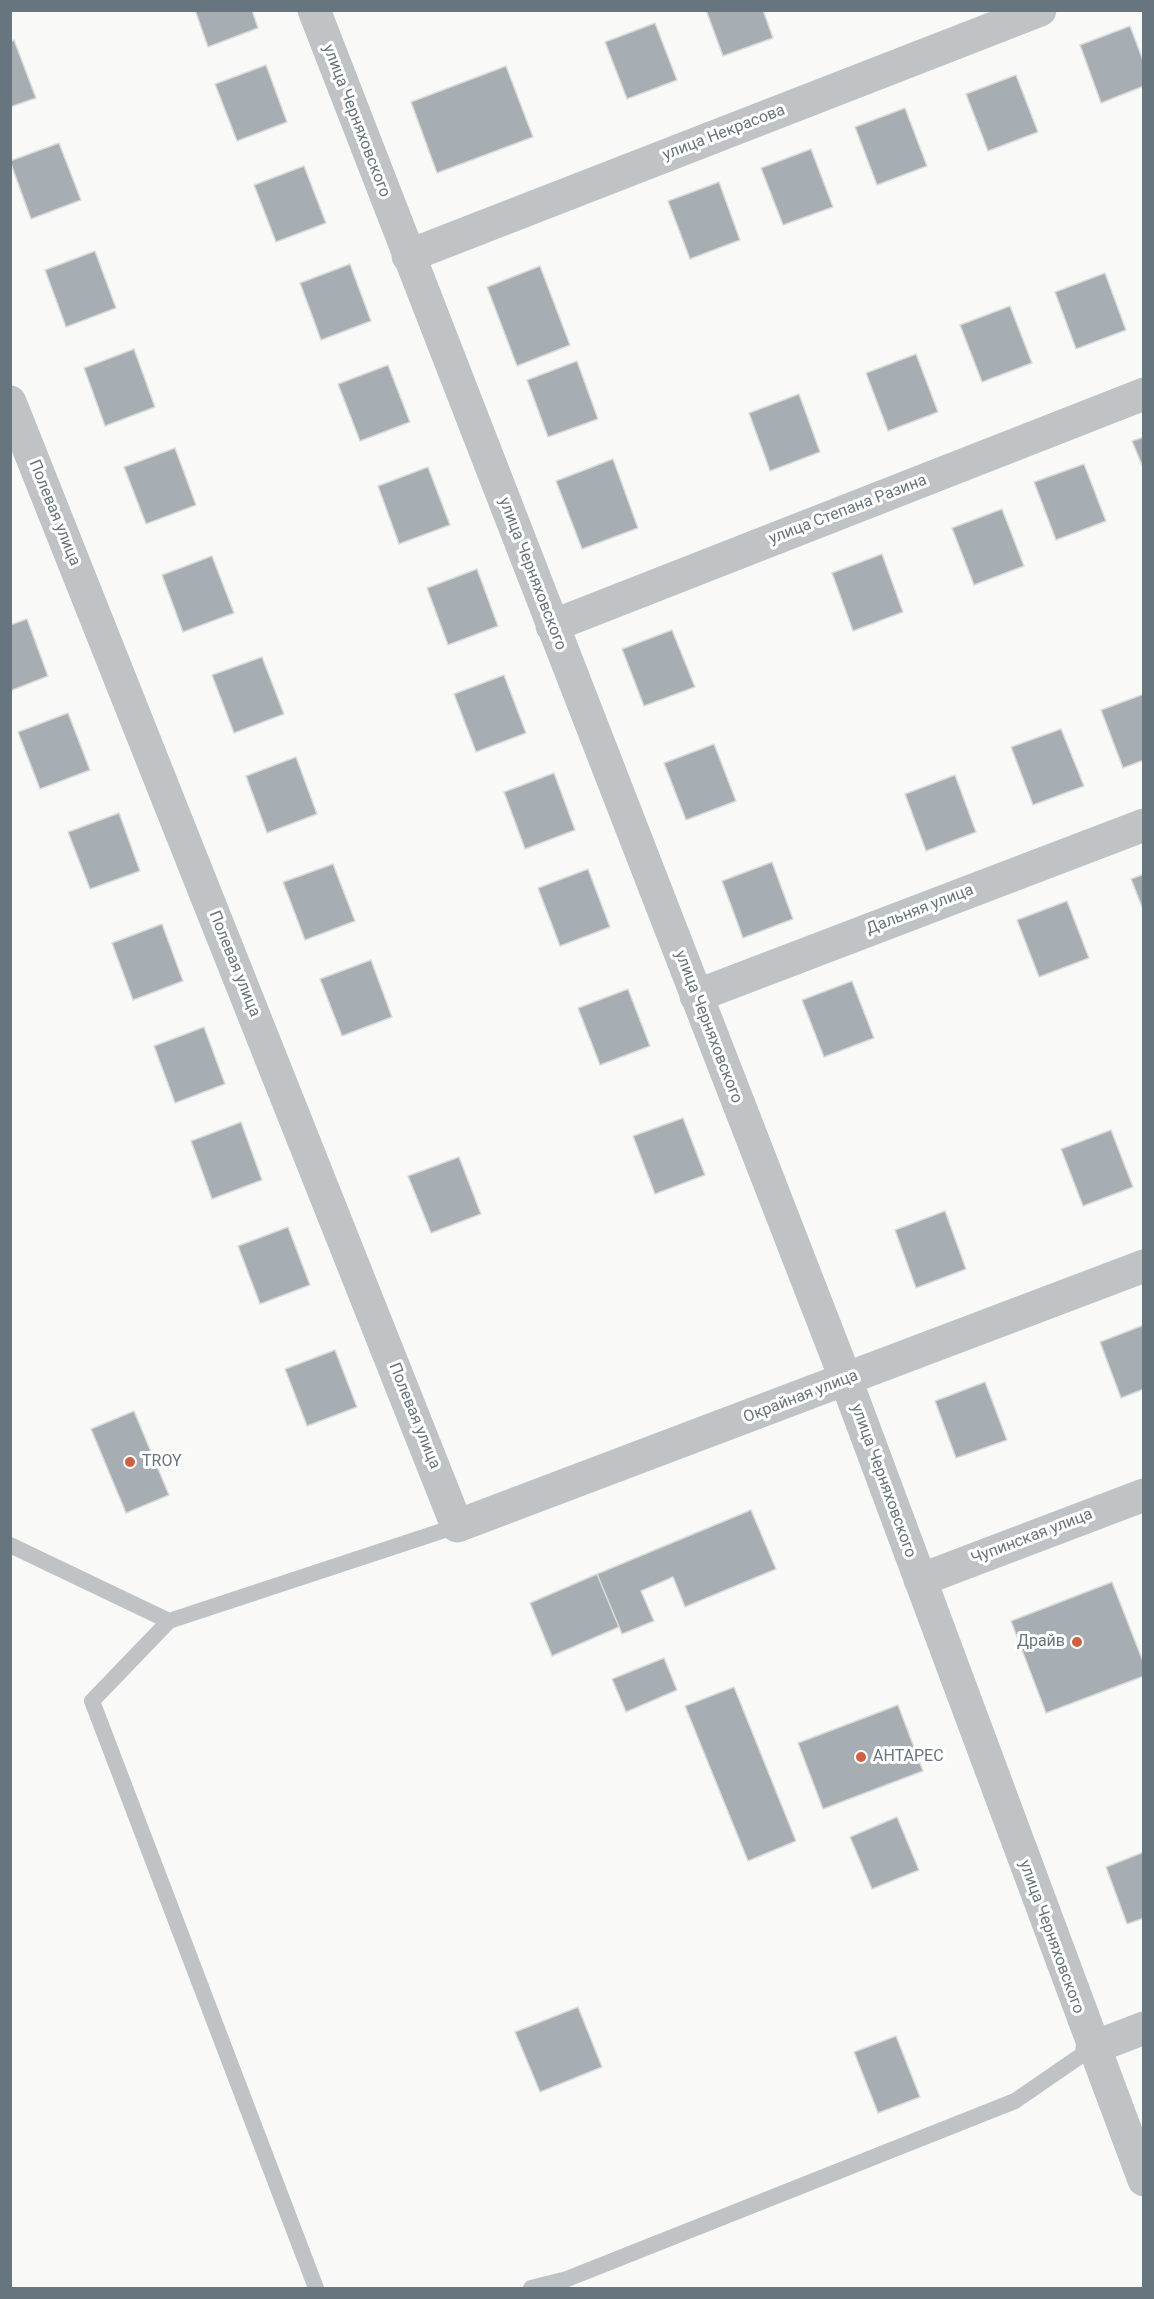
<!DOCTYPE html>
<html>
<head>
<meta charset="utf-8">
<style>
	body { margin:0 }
	#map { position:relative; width:1154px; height:2299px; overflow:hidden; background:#f9f9f7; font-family:Roboto,sans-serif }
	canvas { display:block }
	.frame { position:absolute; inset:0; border:12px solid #67757e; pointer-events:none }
</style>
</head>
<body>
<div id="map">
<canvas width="1154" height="2299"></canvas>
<div class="frame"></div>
</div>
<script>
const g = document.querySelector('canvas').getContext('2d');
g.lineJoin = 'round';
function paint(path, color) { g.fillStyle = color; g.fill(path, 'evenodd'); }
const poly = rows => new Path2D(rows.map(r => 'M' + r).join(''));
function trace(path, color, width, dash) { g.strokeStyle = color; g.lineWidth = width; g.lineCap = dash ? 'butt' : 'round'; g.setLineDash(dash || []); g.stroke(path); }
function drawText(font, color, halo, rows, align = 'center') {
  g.font = font + ' Roboto,sans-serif'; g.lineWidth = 6; g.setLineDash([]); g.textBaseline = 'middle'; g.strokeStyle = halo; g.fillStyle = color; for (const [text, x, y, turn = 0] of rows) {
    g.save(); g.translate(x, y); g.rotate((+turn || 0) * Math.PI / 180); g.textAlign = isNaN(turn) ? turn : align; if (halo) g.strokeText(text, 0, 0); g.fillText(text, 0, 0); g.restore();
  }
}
const building = poly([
	[195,10,252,10,258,28,208,47,195,10],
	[706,10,763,10,773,38,723,56,706,10],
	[655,23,677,80,627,99,605,42,655,23],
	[1130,26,1144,63,1144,86,1101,103,1080,45,1130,26],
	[14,40,36,98,10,107,10,42,14,40],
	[266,65,287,122,237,141,215,84,266,65],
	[506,66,533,137,437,173,411,102,506,66],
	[1016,75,1038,132,988,151,966,94,1016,75],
	[905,108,927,166,877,185,855,127,905,108],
	[59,143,81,200,31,219,10,161,59,143],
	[811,149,833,207,783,225,761,168,811,149],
	[304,166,326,223,276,242,254,185,304,166],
	[719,182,740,240,690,259,668,201,719,182],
	[95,251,116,308,66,327,45,270,95,251],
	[350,264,371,321,321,340,300,283,350,264],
	[540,266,570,345,517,366,487,287,540,266],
	[1105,273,1126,330,1076,349,1055,292,1105,273],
	[1010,306,1032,363,982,382,960,325,1010,306],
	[134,349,155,407,105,426,84,368,134,349],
	[916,354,938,412,888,431,866,373,916,354],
	[577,361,598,419,548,437,527,380,577,361],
	[388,365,410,422,360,441,338,384,388,365],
	[799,394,820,452,770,471,749,413,799,394],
	[1144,437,1144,470,1132,441,1144,437],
	[175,448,196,505,146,524,124,467,175,448],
	[613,459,638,528,582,549,556,481,613,459],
	[1084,464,1106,521,1056,540,1034,482,1084,464],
	[428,467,450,525,399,544,378,486,428,467],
	[1002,509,1024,566,974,585,952,528,1002,509],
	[882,554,903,612,853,631,832,573,882,554],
	[212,556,234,613,183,632,162,575,212,556],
	[477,569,498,626,448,645,427,588,477,569],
	[27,619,48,676,10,691,10,625,27,619],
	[672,630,695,687,644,706,622,649,672,630],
	[262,657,284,714,234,733,212,675,262,657],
	[504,675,526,733,476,752,454,694,504,675],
	[1144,694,1144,760,1123,768,1101,710,1144,694],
	[68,713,90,770,40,789,18,732,68,713],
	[1061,729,1084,786,1033,805,1011,747,1061,729],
	[714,744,736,801,686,820,664,763,714,744],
	[296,757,317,814,267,833,246,776,296,757],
	[554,773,575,830,525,849,504,792,554,773],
	[955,775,976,832,926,851,905,794,955,775],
	[119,813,140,871,90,889,68,832,119,813],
	[772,862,793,919,743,938,722,881,772,862],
	[333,864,355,921,305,940,283,882,333,864],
	[588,869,610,927,560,946,538,888,588,869],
	[1144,874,1144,912,1131,879,1144,874],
	[1067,901,1089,958,1039,977,1017,920,1067,901],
	[162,924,183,981,133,1000,112,943,162,924],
	[371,960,392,1017,342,1036,320,979,371,960],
	[852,981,874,1038,824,1057,802,1000,852,981],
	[628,989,650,1046,600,1065,578,1008,628,989],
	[204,1027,225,1084,175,1103,154,1046,204,1027],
	[683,1118,705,1175,655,1194,633,1136,683,1118],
	[241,1122,262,1180,212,1199,191,1141,241,1122],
	[1111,1130,1133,1187,1083,1206,1061,1149,1111,1130],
	[459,1157,481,1214,431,1233,408,1176,459,1157],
	[945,1211,966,1269,916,1288,895,1230,945,1211],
	[288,1227,310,1285,260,1304,238,1246,288,1227],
	[1144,1325,1144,1389,1121,1398,1100,1342,1144,1325],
	[335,1350,357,1407,307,1426,285,1369,335,1350],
	[985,1382,1007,1440,956,1458,935,1401,985,1382],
	[134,1411,169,1495,126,1513,91,1429,134,1411],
	[751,1510,776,1569,685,1607,673,1577,641,1591,654,1621,622,1634,597,1574,751,1510],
	[597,1574,619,1627,552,1656,530,1603,597,1574],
	[1112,1582,1144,1664,1144,1676,1046,1713,1011,1621,1112,1582],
	[664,1658,677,1690,626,1712,612,1679,664,1658],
	[734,1687,796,1841,748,1861,685,1706,734,1687],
	[898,1705,923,1771,823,1809,798,1743,898,1705],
	[897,1817,919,1870,872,1889,850,1837,897,1817],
	[1144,1852,1144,1918,1127,1924,1106,1867,1144,1852],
	[578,2007,602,2067,540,2092,515,2032,578,2007],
	[896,2036,920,2097,878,2113,854,2052,896,2036]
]);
const service = poly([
	[10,1545,169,1621,457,1526],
	[169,1621,92,1701,316,2288],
	[531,2288,567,2279,1015,2101,1092,2048]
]);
const minor = poly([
	[314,10,846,1380,1144,2180],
	[408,256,1040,10],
	[10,402,457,1526,1144,1266],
	[552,626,1144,394],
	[696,996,1144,825],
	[920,1580,1144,1495],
	[1092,2048,1144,2028]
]);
const markers = [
	[130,1462,6,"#cf6041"],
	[1077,1642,6,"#cf6041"],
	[861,1757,6,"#cf6041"]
];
const streetNames = [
	["улица Черняховского",356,121,69],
	["улица Некрасова",724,133,-21],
	["улица Степана Разина",848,510,-21],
	["Полевая улица",54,513,68],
	["улица Черняховского",532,574,69],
	["Дальняя улица",920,910,-21],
	["Полевая улица",234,964,68],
	["улица Черняховского",708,1027,69],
	["Окрайная улица",801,1397,-21],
	["Полевая улица",414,1416,68],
	["улица Черняховского",883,1481,70],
	["Чупинская улица",1032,1537,-21],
	["улица Черняховского",1051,1937,70]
];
const poiNames = [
	["TROY",142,1462],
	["Драйв",1065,1642,"right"],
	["АНТАРЕС",873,1757]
];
paint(building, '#a7aeb3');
trace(building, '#dbdbd9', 1.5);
trace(service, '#bfc3c6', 16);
trace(minor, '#bfc3c6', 33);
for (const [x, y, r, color] of markers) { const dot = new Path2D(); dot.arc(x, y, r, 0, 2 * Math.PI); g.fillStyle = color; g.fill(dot); trace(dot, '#fff', 2); }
drawText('16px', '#67757e', '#fff', streetNames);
drawText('16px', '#67757e', '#fff', poiNames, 'left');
</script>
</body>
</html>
